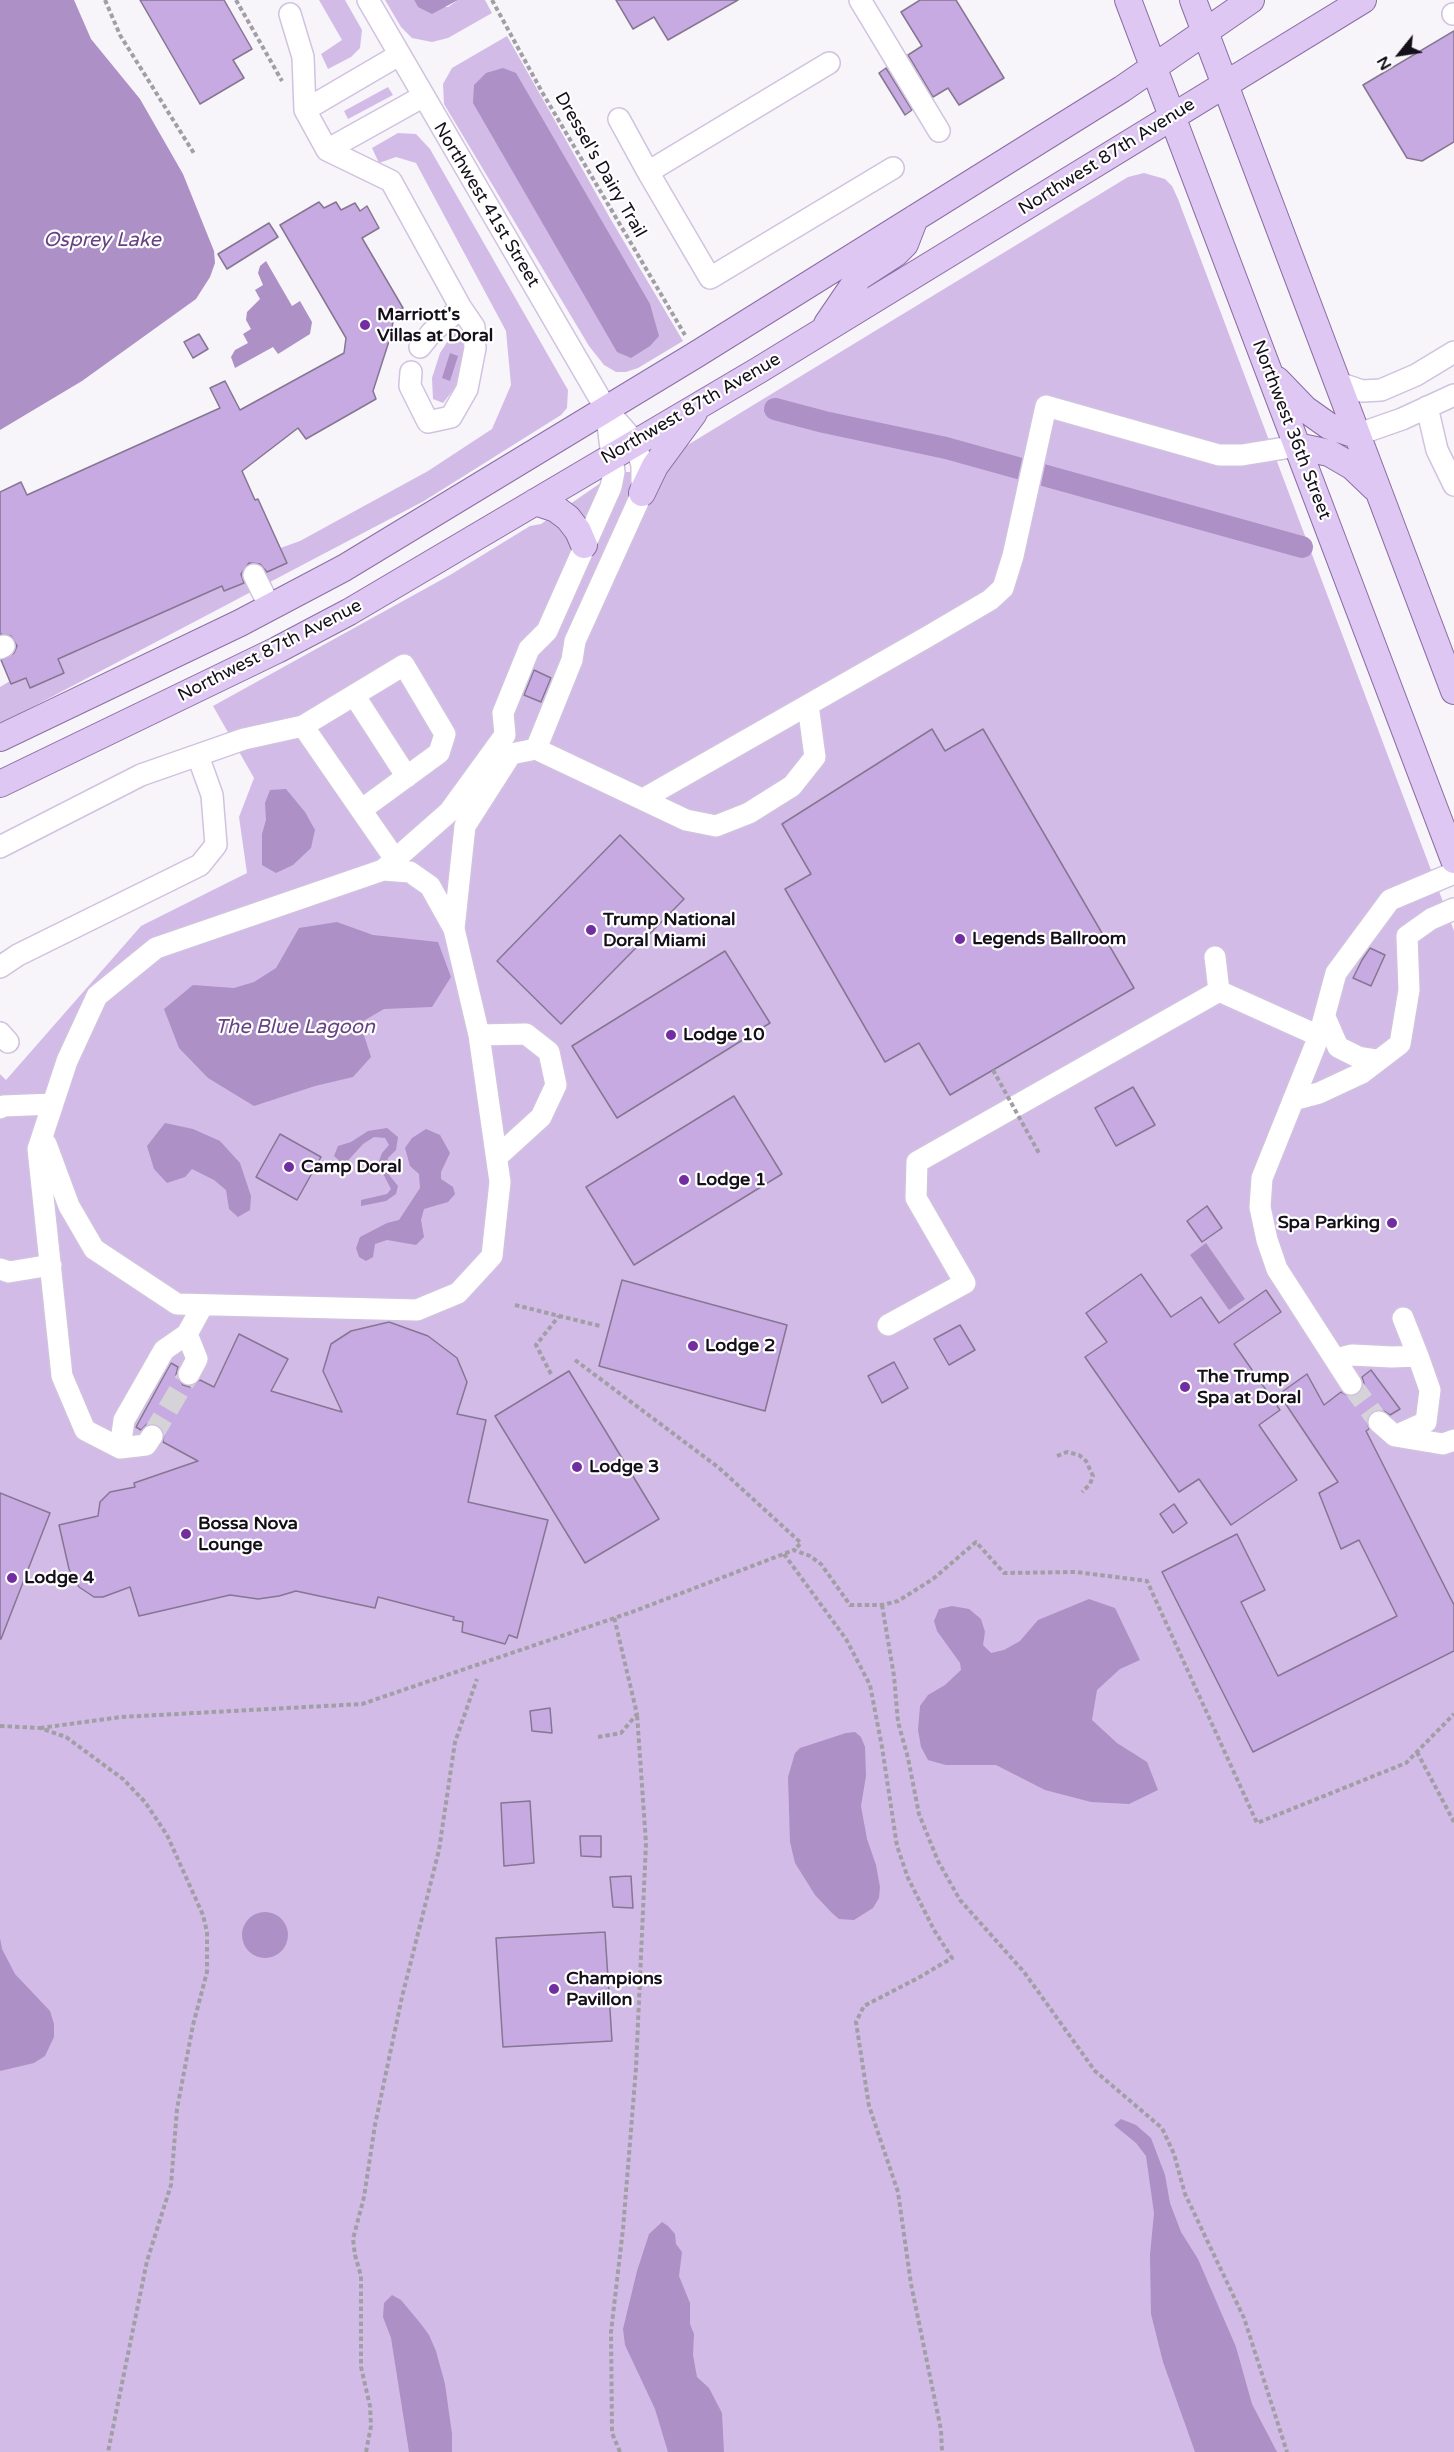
<!DOCTYPE html>
<html>
<head>
<meta charset="utf-8">
<style>
	body { margin:0 }
	#map { position:relative; width:1454px; height:2452px; overflow:hidden; background:#f7f4fa; font-family:"Varela Round",sans-serif }
	canvas { display:block }
	.north { position:absolute; left:1370px; top:24px; width:60px; height:60px; -webkit-text-stroke:4px #fff; paint-order:stroke; rotate:240deg; font-size:16px; font-weight:700; line-height:24px; text-align:center; color:#140f19 }
	.north::after { content:''; display:block; margin:auto; width:21px; height:27px; background:#140f19; clip-path:polygon(50% 0,100% 100%,50% 72%,0 100%) }
</style>
</head>
<body>
<div id="map">
<canvas width="1454" height="2452"></canvas>
<div class="north">N</div>
</div>
<script>
const g = document.querySelector('canvas').getContext('2d');
g.lineJoin = 'round';
function paint(path, color) { g.fillStyle = color; g.fill(path, 'evenodd'); }
const poly = rows => new Path2D(rows.map(r => 'M' + r).join(''));
function trace(path, color, width, dash) { g.strokeStyle = color; g.lineWidth = width; g.lineCap = dash ? 'butt' : 'round'; g.setLineDash(dash || []); g.stroke(path); }
function drawText(font, color, halo, rows, align = 'center') {
  g.font = font + ' "Varela Round",sans-serif'; g.lineWidth = 4.5; g.setLineDash([]); g.textBaseline = 'middle'; g.strokeStyle = halo; g.fillStyle = color; for (const [text, x, y, turn = 0] of rows) {
    g.save(); g.translate(x, y); g.rotate((+turn || 0) * Math.PI / 180); g.textAlign = isNaN(turn) ? turn : align; if (halo) g.strokeText(text, 0, 0); g.fillText(text, 0, 0); g.restore();
  }
}
const green = poly([
	[319,0,345,0,362,30,360,48,351,57,328,69,321,54,342,40],
	[385,0,414,0,418,7,448,7,458,0,485,0,492,13,448,38,432,42,412,38,401,27],
	[507,36,610,218,683,341,638,368,626,372,616,372,604,365,589,346,444,104,443,84,452,68],
	[388,87,393,95,348,119,344,111],
	[398,133,416,134,430,149,568,390,567,408,561,415,424,501,0,724,0,687,23,673,101,641,202,576,300,541,428,471,492,429,511,385,506,331,416,163,396,157,379,163,372,148],
	[1144,173,1165,179,1172,186,1178,199,1454,931,1454,2452,0,2452,0,1074,6,1080,141,926,247,873,239,817,254,778,213,706,450,575,530,526,541,524,602,482,624,472,633,472,675,457,686,446,1128,177],
	[455,330,462,332,466,355,457,385,443,403,433,399,432,378,440,353]
]);
const water = poly([
	[0,0,74,0,91,39,140,99,183,174,214,251,215,263,210,277,196,299,82,381,0,430],
	[414,0,458,0,432,14,418,7],
	[503,68,516,73,650,304,659,336,650,346,631,358,617,352,473,103,474,85,486,73],
	[266,261,292,306,300,301,312,322,310,334,278,354,273,347,235,368,231,357,235,350,248,343,243,334,251,329,246,320,247,312,260,299,255,290,263,285,258,273,260,266],
	[450,353,458,356,450,381,442,378],
	[286,789,305,812,315,830,311,848,293,865,276,873,262,865,262,834,266,820,265,803,270,790],
	[337,922,373,935,438,942,451,977,432,1007,384,1009,360,1023,371,1057,353,1077,315,1086,254,1106,208,1078,179,1048,164,1009,193,985,234,988,254,982,276,968,299,928],
	[165,1123,193,1129,220,1141,240,1163,251,1196,250,1210,238,1217,229,1209,226,1190,214,1180,192,1169,185,1177,167,1183,154,1169,147,1146],
	[387,1128,398,1137,396,1150,388,1158,386,1171,398,1186,396,1194,386,1201,361,1206,361,1200,387,1194,391,1189,378,1164,382,1153,389,1145,385,1138,374,1137,363,1144,344,1165,334,1156,338,1146,351,1142,368,1131],
	[426,1129,440,1135,450,1153,441,1172,441,1179,453,1187,455,1194,448,1202,424,1209,421,1220,424,1237,416,1245,387,1240,375,1244,373,1257,366,1261,359,1257,356,1248,360,1237,387,1223,399,1220,420,1188,419,1174,410,1166,405,1148,412,1138],
	[1206,1243,1245,1299,1229,1310,1190,1255],
	[1089,1599,1115,1608,1140,1660,1120,1669,1097,1690,1092,1720,1117,1743,1147,1762,1158,1790,1129,1804,1091,1802,1045,1790,996,1765,946,1765,928,1760,921,1747,918,1730,920,1706,928,1695,945,1685,961,1670,960,1663,937,1631,934,1621,939,1609,952,1606,969,1609,981,1619,985,1632,983,1645,991,1653,1004,1650,1020,1641,1038,1620],
	[855,1732,861,1737,865,1747,866,1776,861,1806,867,1839,876,1865,880,1887,879,1898,873,1908,854,1920,839,1919,832,1913,815,1895,795,1863,790,1842,788,1777,795,1753,800,1748,846,1733],
	'242 1935a23 23 0 1 1 46 0a23 23 0 1 1-46 0Z',
	[0,1938,2,1949,15,1974,50,2011,54,2024,54,2037,45,2056,34,2063,0,2071],
	[1121,2119,1136,2125,1151,2138,1165,2175,1170,2203,1181,2232,1198,2259,1236,2347,1252,2404,1277,2452,1195,2452,1163,2362,1151,2314,1150,2255,1154,2213,1146,2156,1136,2143,1114,2125],
	[662,2222,668,2226,675,2234,676,2244,682,2252,679,2276,690,2303,690,2324,694,2334,693,2355,697,2377,709,2388,722,2413,724,2452,668,2452,655,2409,625,2345,623,2329,637,2271,649,2234],
	[392,2295,401,2300,421,2324,429,2335,436,2351,445,2384,452,2434,452,2452,409,2452,391,2338,383,2317,384,2303]
]);
const canal = poly([
	[775,409,824,422,946,448,1302,547]
]);
const building = poly([
	[140,0,224,0,252,49,233,60,244,78,200,104,140,0],
	[616,0,738,0,668,40,654,17,633,29,616,0],
	[920,0,956,0,1004,78,959,105,948,88,933,97,908,55,922,46,901,12,920,0],
	[1454,31,1454,142,1422,161,1407,158,1363,85,1454,31],
	[886,68,912,110,905,115,879,73,886,68],
	[319,202,324,208,336,202,341,210,355,203,360,211,367,206,379,228,362,238,403,308,395,311,390,338,373,391,376,399,306,439,298,428,242,471,255,500,258,499,287,563,267,572,260,564,249,563,241,574,244,583,224,591,222,586,58,659,64,673,30,688,26,678,11,684,1,660,14,653,17,646,11,636,0,634,0,492,21,482,27,495,220,408,210,388,225,381,240,410,344,353,346,338,280,225,319,202],
	[269,223,278,237,227,269,218,254,269,223],
	[199,334,208,349,193,358,184,342,199,334],
	[534,670,551,678,541,702,524,695,534,670],
	[932,729,945,751,983,729,1134,988,950,1095,919,1043,885,1062,785,889,811,874,782,824,932,729],
	[620,835,684,899,561,1024,497,961,620,835],
	[1370,948,1385,955,1371,986,1353,978,1362,960,1370,948],
	[725,951,770,1023,617,1118,572,1046,725,951],
	[1133,1087,1155,1125,1116,1146,1095,1108,1133,1087],
	[734,1096,782,1174,634,1265,586,1187,734,1096],
	[280,1134,321,1157,297,1200,256,1177,280,1134],
	[1207,1206,1222,1228,1202,1242,1187,1221,1207,1206],
	[1141,1274,1171,1317,1201,1297,1219,1323,1266,1290,1281,1312,1234,1344,1280,1410,1259,1425,1297,1480,1231,1525,1199,1479,1179,1492,1085,1357,1107,1342,1086,1313,1141,1274],
	[622,1280,787,1325,765,1411,599,1366,622,1280],
	[389,1322,428,1336,457,1358,467,1382,457,1414,486,1420,468,1502,548,1520,517,1638,509,1635,505,1644,462,1632,463,1622,453,1620,454,1617,378,1597,375,1608,296,1591,279,1596,258,1599,230,1595,139,1616,130,1587,103,1597,94,1597,79,1587,69,1569,59,1525,98,1516,100,1502,110,1492,135,1487,134,1483,198,1461,163,1442,164,1431,159,1425,147,1424,141,1430,136,1427,171,1363,178,1367,176,1375,183,1385,190,1387,200,1380,214,1387,239,1334,288,1359,271,1391,342,1412,323,1371,331,1344,351,1331,389,1322],
	[960,1325,975,1350,949,1365,934,1339,960,1325],
	[894,1362,908,1388,882,1403,868,1376,894,1362],
	[1371,1370,1400,1409,1390,1415,1382,1410,1374,1410,1367,1419,1369,1429,1366,1431,1454,1605,1454,1651,1253,1752,1162,1572,1237,1534,1265,1590,1241,1602,1278,1676,1397,1616,1359,1540,1341,1549,1319,1493,1338,1482,1279,1394,1307,1374,1324,1405,1341,1392,1351,1397,1358,1394,1364,1384,1362,1377,1371,1370],
	[569,1371,659,1519,585,1563,495,1416,569,1371],
	[0,1493,50,1513,1,1639,0,1639,0,1493],
	[1174,1504,1187,1523,1173,1533,1160,1514,1174,1504],
	[550,1708,552,1733,532,1731,530,1711,550,1708],
	[530,1801,534,1863,504,1866,501,1803,530,1801],
	[580,1836,601,1836,601,1857,581,1856,580,1836],
	[631,1876,633,1908,613,1907,610,1877,631,1876],
	[605,1932,612,2041,503,2047,496,1938,605,1932]
]);
const minorTunnel = poly([
	[1351,1384,1379,1422],
	[152,1436,189,1374]
]);
const path = poly([
	[105,0,120,35,195,155],
	[236,0,282,81],
	[492,0,542,92,685,335],
	[515,1305,600,1326],
	[575,1360,718,1467,801,1543,794,1550],
	[551,1374,536,1345,559,1316],
	[1057,1456,1067,1452,1079,1455,1086,1461,1093,1476,1090,1484,1082,1492],
	[784,1554,846,1639,870,1685,882,1747,897,1846,908,1878,934,1930,952,1958,918,1978,864,2006,856,2022,869,2106,898,2192,911,2284,941,2430,942,2452],
	[882,1605,894,1676,898,1722,908,1758,919,1814,938,1861,960,1900,1024,1972,1095,2071,1162,2128,1174,2154,1185,2194,1244,2318,1287,2452],
	[0,1726,40,1728,66,1737,123,1779,145,1802,167,1835,203,1915,207,1932,207,1972,193,2025,177,2109,171,2185,147,2261,108,2452],
	[40,1728,121,1717,362,1704,632,1612,794,1550,810,1556,821,1564,850,1605,882,1605,898,1601,933,1579,976,1542,1004,1573,1076,1572,1147,1581,1257,1823,1406,1763,1454,1714],
	[598,1737,621,1733,637,1714,614,1617],
	[1417,1752,1454,1822],
	[366,2452,371,2426,370,2406,361,2367,361,2276,355,2255,353,2239,364,2197,375,2125,402,1997,439,1850,455,1742,477,1679],
	[620,2452,612,2433,611,2332,623,2229,636,2068,646,1843,637,1714]
]);
const minor = poly([
	[368,0,606,409,635,442,642,465,642,493,575,641,572,660,536,749,511,754,465,826,454,929],
	[860,0,939,131],
	[290,14,303,57,305,110,327,150,391,181,461,308,432,332,420,347],
	[1453,14,1454,14],
	[829,63,648,172,710,278,893,168],
	[305,110,399,55],
	[619,119,648,172],
	[327,150,422,97],
	[411,372,410,386,428,422,451,417,467,389,475,348,474,327,461,308],
	[1336,382,1362,391,1381,390,1416,375,1454,352],
	[1427,407,1437,450,1454,485],
	[1356,435,1402,419,1454,395],
	[254,575,270,607],
	[0,648,4,646],
	[354,695,407,777],
	[536,749,686,820,716,826,749,813,792,786,815,757,808,705],
	[643,799,927,637,990,600,1003,588,1013,556,1046,406,1219,455,1242,455,1297,446],
	[361,810,303,726,404,665,445,734,439,753,361,810,395,859],
	[0,847,141,775,244,739,303,726],
	[0,967,18,955,200,865,216,845,212,795,198,756],
	[1219,991,1319,1036],
	[1325,1017,1338,1047,1358,1057,1377,1060],
	[0,1033,8,1042],
	[479,1035,526,1034,549,1052,556,1085,541,1117,497,1157],
	[1293,1100,1319,1093,1362,1073,1400,1044,1409,990,1407,936,1431,919,1454,909],
	[0,1108,3,1106,53,1104],
	[46,1144,69,1206,94,1249,177,1304,417,1310,458,1293,492,1256,500,1182,479,1035,454,929,430,886,410,872,383,870],
	[0,1269,9,1272,51,1265],
	[203,1305,187,1334,164,1350,124,1420,120,1448,85,1430,62,1376,38,1149,67,1061,97,996,156,948,383,870,449,812,505,735,503,713,529,649,547,631,611,487,614,472,606,409],
	[1403,1318,1418,1356],
	[888,1325,965,1283,916,1198,917,1162,1219,991,1215,957],
	[187,1334,197,1359,189,1374],
	[1336,1359,1352,1355,1392,1357,1418,1356,1430,1390,1426,1422,1395,1436],
	[1351,1384,1277,1269,1267,1240,1260,1207,1262,1178,1319,1036,1336,973,1390,900,1454,873],
	[1379,1422,1395,1436,1443,1444,1454,1440],
	[120,1448,146,1445,152,1436]
]);
const major = poly([
	[1128,0,1454,860],
	[1193,0,1454,691],
	[827,324,859,277,896,253,905,244,915,218],
	[1277,380,1305,409,1329,426,1356,435],
	[1297,446,1329,453,1353,467,1375,488],
	[642,493,655,466,694,413],
	[535,502,556,509,568,518,578,531,584,545],
	[0,738,240,623,344,568,697,354,1122,89,1251,0],
	[0,784,277,650,349,612,759,370,1363,0]
]);
const pathBridge = poly([
	[993,1070,1040,1155]
]);
const markers = [
	[365,325,6,"#722da1"],
	[591,930,6,"#722da1"],
	[960,939,6,"#722da1"],
	[671,1035,6,"#722da1"],
	[289,1167,6,"#722da1"],
	[684,1180,6,"#722da1"],
	[1392,1223,6,"#722da1"],
	[693,1346,6,"#722da1"],
	[1185,1387,6,"#722da1"],
	[577,1467,6,"#722da1"],
	[186,1534,6,"#722da1"],
	[12,1578,6,"#722da1"],
	[554,1989,6,"#722da1"]
];
const streetNames = [
	["Northwest 87th Avenue",1107,157,-32],
	["Dressel's Dairy Trail",600,165,60],
	["Northwest 41st Street",486,205,59],
	["Northwest 87th Avenue",691,409,-30],
	["Northwest 36th Street",1291,430,69],
	["Northwest 87th Avenue",270,651,-27]
];
const poiNames = [
	["Marriott's",377,315],
	["Villas at Doral",377,336],
	["Trump National",603,920],
	["Doral Miami",603,941],
	["Legends Ballroom",972,939],
	["Lodge 10",683,1035],
	["Camp Doral",301,1167],
	["Lodge 1",696,1180],
	["Spa Parking",1380,1223,"right"],
	["Lodge 2",705,1346],
	["The Trump",1197,1377],
	["Spa at Doral",1197,1398],
	["Lodge 3",589,1467],
	["Bossa Nova",198,1524],
	["Lounge",198,1545],
	["Lodge 4",24,1578],
	["Champions",566,1979],
	["Pavillon",566,2000]
];
const waterNames = [
	["Osprey Lake",102,241],
	["The Blue Lagoon",295,1028]
];
paint(green, '#d2bce7');
paint(water, '#ac90c6');
trace(canal, '#ac90c6', 22);
paint(building, '#c7aae2');
trace(building, '#857692', 1.5);
trace(minorTunnel, '#d5d2d8', 21, [21, 10]);
trace(minor, '#d1c2e0', 24);
trace(major, '#8a6ea3', 28);
trace(path, '#a29ea5', 4, [4.5, 3]);
trace(minor, '#fff', 21);
trace(major, '#dfc7f4', 26);
trace(pathBridge, '#a29ea5', 4, [4.5, 3]);
for (const [x, y, r, color] of markers) { const dot = new Path2D(); dot.arc(x, y, r, 0, 2 * Math.PI); g.fillStyle = color; g.fill(dot); trace(dot, '#fff', 2); }
drawText('18px', '#140f19', '#fff', streetNames);
drawText('bold 18px', '#140f19', '#fff', poiNames, 'left');
drawText('italic 20px', '#674186', '#fff', waterNames);
</script>
</body>
</html>
